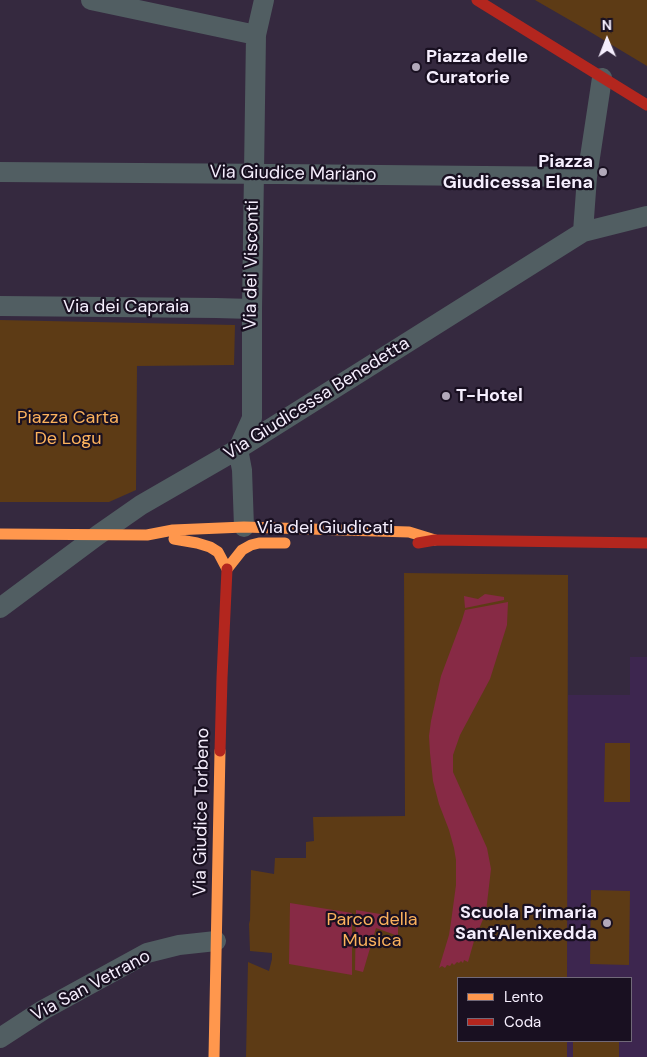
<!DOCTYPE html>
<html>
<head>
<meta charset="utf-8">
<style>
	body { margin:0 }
	#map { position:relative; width:647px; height:1057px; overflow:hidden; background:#35293f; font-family:"DM Sans",sans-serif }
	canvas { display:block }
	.legend { position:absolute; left:457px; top:977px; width:175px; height:65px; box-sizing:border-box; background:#191021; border:1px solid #716979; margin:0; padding:6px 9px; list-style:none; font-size:15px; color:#f5eefd }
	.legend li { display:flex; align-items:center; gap:10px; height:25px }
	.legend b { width:25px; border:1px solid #716979 }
	.north { position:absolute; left:582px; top:15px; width:50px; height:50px; -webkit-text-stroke:4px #191021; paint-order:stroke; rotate:359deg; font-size:14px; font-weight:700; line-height:20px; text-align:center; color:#f5eefd }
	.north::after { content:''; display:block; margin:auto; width:18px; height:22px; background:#f5eefd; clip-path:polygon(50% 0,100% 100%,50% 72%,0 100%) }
</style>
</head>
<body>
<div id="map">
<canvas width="647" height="1057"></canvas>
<ul class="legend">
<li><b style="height:6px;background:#ff974d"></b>Lento</li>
<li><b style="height:6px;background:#b3261e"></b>Coda</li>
</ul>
<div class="north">N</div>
</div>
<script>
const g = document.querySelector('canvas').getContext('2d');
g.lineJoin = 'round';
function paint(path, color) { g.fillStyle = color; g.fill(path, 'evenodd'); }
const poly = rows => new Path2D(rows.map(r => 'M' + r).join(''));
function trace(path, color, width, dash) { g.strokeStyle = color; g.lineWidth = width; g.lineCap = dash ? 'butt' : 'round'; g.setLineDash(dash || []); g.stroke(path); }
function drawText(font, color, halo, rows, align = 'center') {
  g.font = font + ' "DM Sans",sans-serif'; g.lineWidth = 4.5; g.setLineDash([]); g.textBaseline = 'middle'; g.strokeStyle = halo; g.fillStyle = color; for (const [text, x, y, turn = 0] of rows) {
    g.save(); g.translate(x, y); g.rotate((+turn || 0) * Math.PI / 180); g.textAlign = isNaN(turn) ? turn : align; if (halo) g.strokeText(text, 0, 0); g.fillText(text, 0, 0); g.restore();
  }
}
const built = poly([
	[630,657,647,657,647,1057,567,1057,567,1041,631,1041,631,978,567,978,567,867,568,695,630,695]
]);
const green = poly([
	[535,0,647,0,647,66,587,30],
	[0,320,235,325,234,365,137,366,136,490,109,502,0,502],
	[404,573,568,575,567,978,458,978,458,1041,567,1041,567,1057,246,1057,248,962,269,971,272,959,272,953,250,951,249,924,250,920,251,870,274,874,275,858,306,858,306,842,314,841,313,817,405,816],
	[605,743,630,743,630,802,604,802],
	[591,890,630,891,629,965,590,964],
	[573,1041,619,1041,619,1057,573,1057]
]);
const water = poly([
	[485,594,504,597,504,600,465,608,464,596,478,599],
	[508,602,507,625,490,679,460,735,453,755,453,772,487,848,491,869,486,912,479,929,476,934,468,962,464,960,463,963,461,961,459,963,457,962,454,965,452,963,450,966,447,965,445,968,442,966,439,968,449,935,451,922,456,885,456,860,454,848,449,830,439,804,433,781,430,753,429,736,431,721,441,676,462,620,465,610],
	[290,903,352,913,352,975,289,964],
	[356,910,398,917,398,936,376,928,363,972,355,970]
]);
const street = poly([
	[91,0,256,35],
	[0,172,279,174,587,177],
	[583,232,587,177,602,78],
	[0,306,216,308,252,309],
	[244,527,242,470,238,449,252,418,252,309,256,35,264,0],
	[0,608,98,535,141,505,238,449,583,232,647,216],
	[0,1038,43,1010,147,953,179,945,216,941]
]);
const slow = poly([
	[0,534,147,535,173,530,244,527,409,532,435,540],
	[174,539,197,543,210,547,218,552,227,569],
	[227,569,242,550,251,545,259,543,285,543],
	[214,1057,220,751]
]);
const jam = poly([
	[477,0,647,105],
	[418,543,435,540,647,543],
	[220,751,222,678,227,569]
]);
const markers = [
	[416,67,5,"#b2a9ba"],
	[603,172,5,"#b2a9ba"],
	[446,396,5,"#b2a9ba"],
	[607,923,5,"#b2a9ba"]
];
const poiNames = [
	["Piazza delle",426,57],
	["Curatorie",426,78],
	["Piazza",593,162,"right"],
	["Giudicessa Elena",593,183,"right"],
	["T-Hotel",456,396],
	["Scuola Primaria",597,913,"right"],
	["Sant'Alenixedda",597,934,"right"]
];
const streetNames = [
	["Via Giudice Mariano",293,174,1],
	["Via dei Visconti",252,265,-89],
	["Via dei Capraia",126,307],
	["Via Giudicessa Benedetta",317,399,-32],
	["Via dei Giudicati",325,528],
	["Via Giudice Torbeno",202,812,-89],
	["Via San Vetrano",91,986,-28]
];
const parkNames = [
	["Piazza Carta",68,418],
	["De Logu",68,439],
	["Parco della",372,920],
	["Musica",372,941]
];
paint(built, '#3d264f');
paint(green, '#5d3b15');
paint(water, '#872a45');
trace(street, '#515e62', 20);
trace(slow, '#ff974d', 11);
trace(jam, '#b3261e', 11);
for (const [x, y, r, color] of markers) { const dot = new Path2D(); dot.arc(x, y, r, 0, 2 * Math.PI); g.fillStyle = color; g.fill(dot); trace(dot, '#191021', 2); }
drawText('bold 18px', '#f5eefd', '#191021', poiNames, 'left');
drawText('18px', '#f5eefd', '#191021', streetNames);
drawText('18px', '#fcb25d', '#191021', parkNames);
</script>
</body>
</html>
